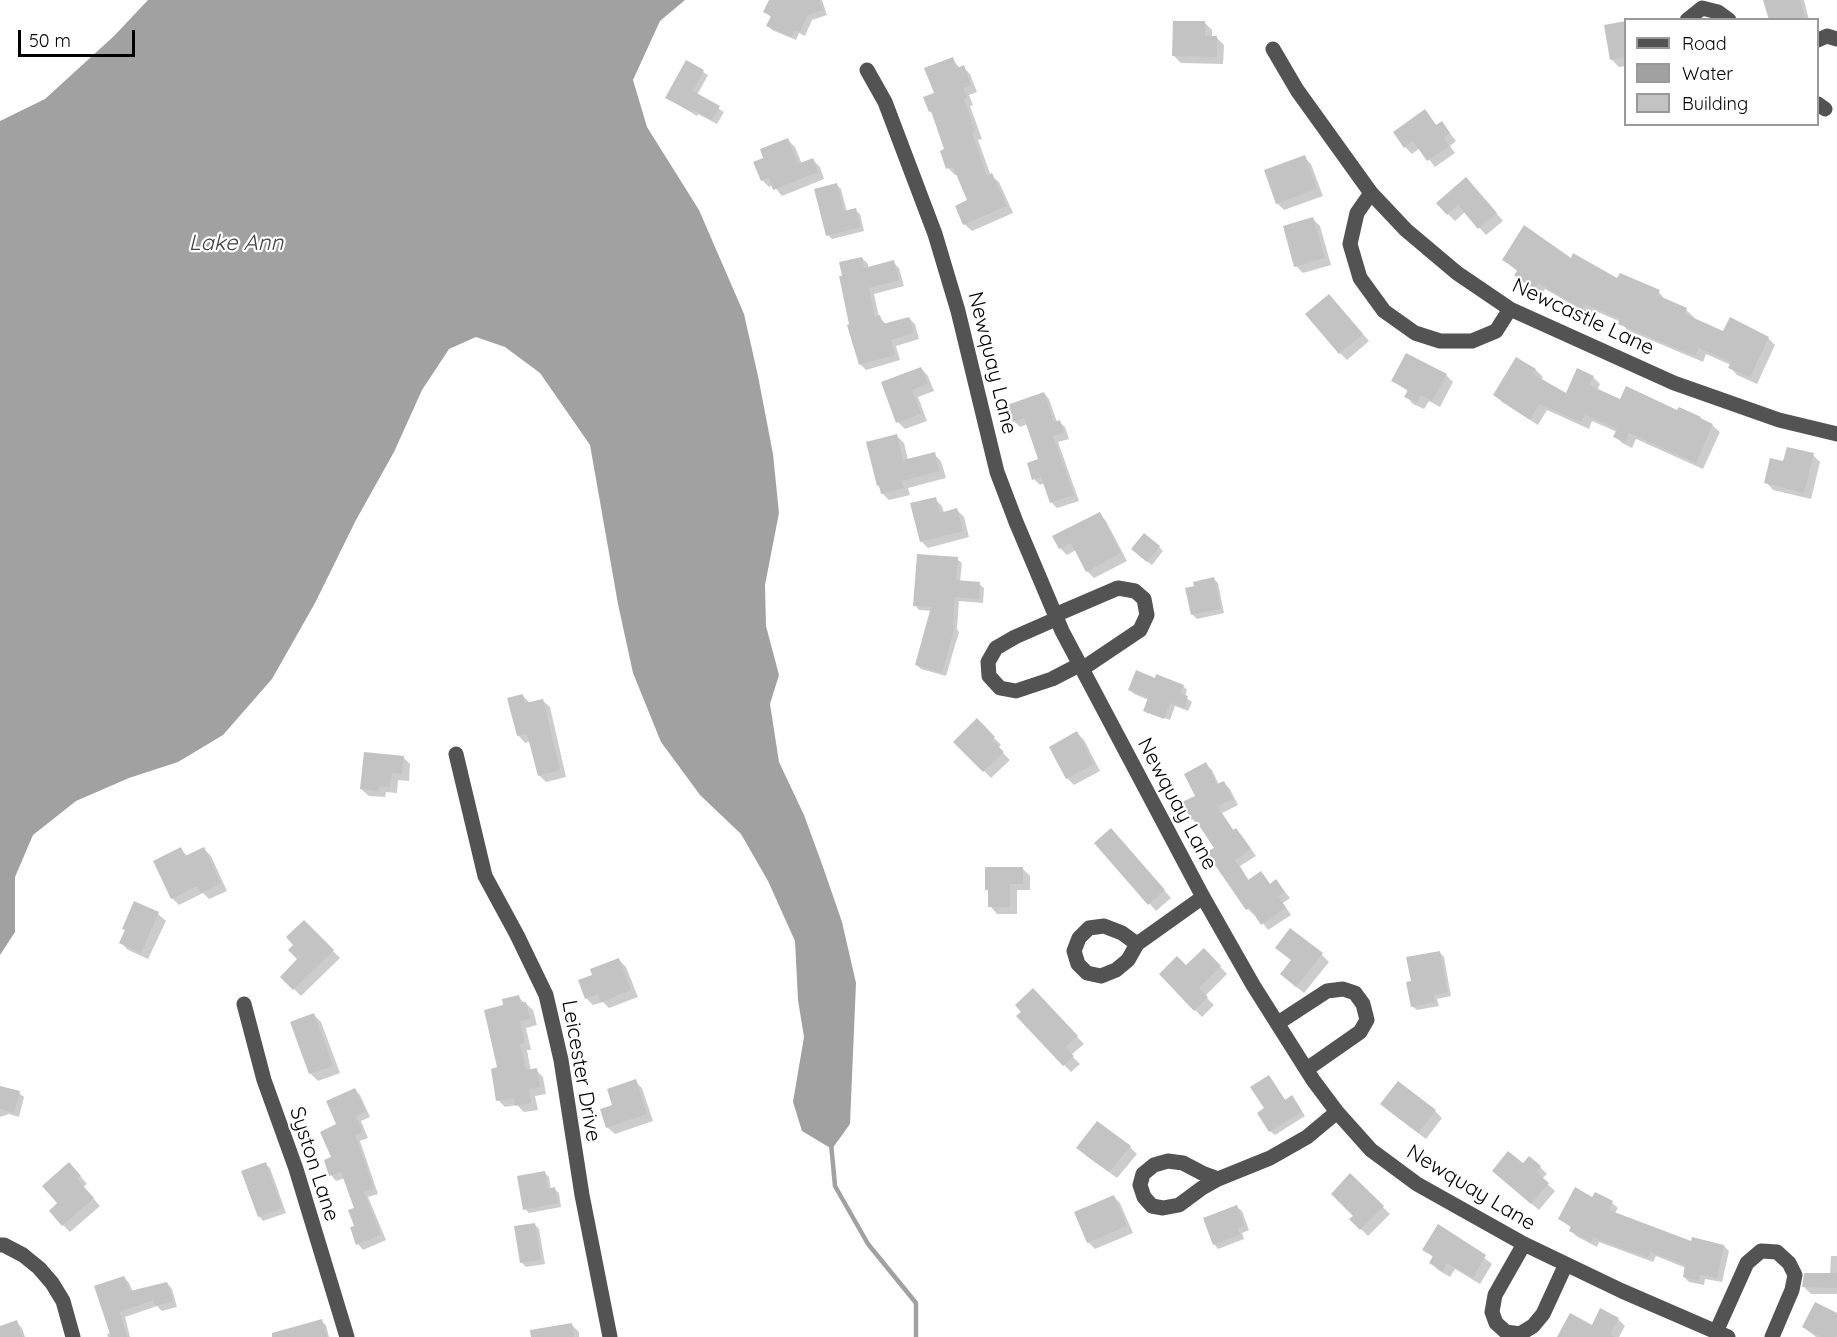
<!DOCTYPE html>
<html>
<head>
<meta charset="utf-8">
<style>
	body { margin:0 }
	#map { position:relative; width:1837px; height:1337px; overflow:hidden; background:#fff; font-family:Quicksand,sans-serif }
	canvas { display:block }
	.legend { position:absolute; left:1624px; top:18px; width:195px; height:108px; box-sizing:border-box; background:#fff; border:2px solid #999; margin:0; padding:8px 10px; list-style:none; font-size:18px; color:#000 }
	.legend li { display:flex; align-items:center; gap:12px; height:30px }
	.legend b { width:30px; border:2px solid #999 }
	.scale { position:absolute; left:18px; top:30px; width:117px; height:27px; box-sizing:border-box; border:3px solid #000; border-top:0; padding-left:8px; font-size:18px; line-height:21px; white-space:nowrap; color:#000; -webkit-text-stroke:4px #fff; paint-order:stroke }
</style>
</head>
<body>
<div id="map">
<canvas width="1837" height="1337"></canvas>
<ul class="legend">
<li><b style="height:8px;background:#535353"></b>Road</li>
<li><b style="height:16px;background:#a1a1a1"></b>Water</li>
<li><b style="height:16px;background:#c3c3c3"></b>Building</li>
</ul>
<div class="scale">50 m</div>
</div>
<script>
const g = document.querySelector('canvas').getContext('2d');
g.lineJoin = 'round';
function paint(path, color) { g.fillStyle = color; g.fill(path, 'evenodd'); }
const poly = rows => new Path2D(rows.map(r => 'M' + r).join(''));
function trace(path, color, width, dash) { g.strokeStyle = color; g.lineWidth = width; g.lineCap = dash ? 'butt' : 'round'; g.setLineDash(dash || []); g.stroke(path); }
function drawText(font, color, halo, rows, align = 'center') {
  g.font = font + ' Quicksand,sans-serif'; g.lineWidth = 4.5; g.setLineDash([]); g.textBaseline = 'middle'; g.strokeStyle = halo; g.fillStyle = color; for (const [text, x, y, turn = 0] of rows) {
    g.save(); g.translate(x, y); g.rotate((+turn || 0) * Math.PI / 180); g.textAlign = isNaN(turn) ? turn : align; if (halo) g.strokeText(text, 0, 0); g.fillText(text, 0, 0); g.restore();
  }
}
const water = poly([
	[148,0,685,0,660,21,633,80,647,127,699,210,744,314,758,376,773,454,779,513,765,585,766,626,779,675,770,704,779,762,804,815,823,867,842,922,856,983,850,1124,832,1149,802,1131,793,1102,804,1037,798,1000,795,941,768,881,741,834,700,795,661,742,633,673,618,604,590,445,540,373,505,347,476,337,449,349,422,390,394,452,356,520,315,603,272,679,223,735,178,762,129,778,76,801,33,835,15,877,15,932,0,955,0,121,45,99,114,36]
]);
const shadow = poly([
	[770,0,822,0,827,15,812,20,805,36,799,33,796,40,772,30,768,25,771,17,765,12],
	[1765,0,1804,0,1809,20,1770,20],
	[1205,23,1212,30,1212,37,1216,37,1224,45,1223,64,1181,63,1174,56],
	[1626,23,1626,66,1619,67,1612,60,1605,27],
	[952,59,960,68,963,67,970,74,977,92,969,95,973,105,970,106,982,139,978,140,991,176,999,182,1013,213,972,231,964,224,969,201,958,174,955,175,948,168,946,150,934,115,930,111],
	[687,62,708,75,697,95,724,112,717,124,698,114,697,116,667,98],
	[1425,111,1437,126,1442,123,1456,141,1450,146,1455,153,1435,167,1420,148,1412,154,1405,147],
	[788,140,795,147,802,164,813,160,820,167,824,179,782,196,773,185,769,187,762,180,765,159],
	[1304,157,1311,164,1323,196,1284,210,1277,203],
	[837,185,841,189,847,212,855,210,860,214,864,231,832,239,828,235],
	[1473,186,1503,221,1486,235,1465,212,1455,221,1448,214],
	[1313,219,1320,226,1331,265,1303,273,1296,266],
	[862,258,868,264,868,268,893,262,899,268,904,286,874,294,879,317,887,325,909,318,915,324,919,339,896,346,900,360,866,370,860,364],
	[1504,260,1571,260,1618,280,1659,292,1665,300,1686,310,1694,317,1693,319,1724,333,1768,338,1775,345,1757,384,1737,375,1730,367,1731,365,1706,354,1703,362,1627,330,1621,322,1593,310,1590,315,1545,289,1542,294,1523,282,1516,275,1518,272],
	[1336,303,1369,341,1347,360,1340,353],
	[1517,359,1536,370,1543,377,1541,380,1566,395,1593,377,1600,384,1597,391,1621,401,1678,412,1680,409,1712,425,1720,432,1703,469,1636,439,1632,448,1622,443,1615,436,1617,432,1592,421,1589,429,1547,410,1538,425,1502,402,1495,395],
	[921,368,928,376,934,391,918,397,927,421,905,429,898,422],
	[1446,375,1453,382,1440,407,1429,401,1424,409,1413,404,1406,396,1409,392,1393,380],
	[1044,393,1049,399,1057,422,1059,422,1065,427,1069,439,1058,442,1079,501,1057,508,1052,503,1045,483,1040,485,1034,479,1040,460,1028,424,1020,427,1014,421],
	[897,436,904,443,908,460,934,454,941,461,946,478,908,488,910,495,889,500,882,493,878,485],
	[1813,455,1820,462,1811,499,1773,490,1766,482],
	[935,499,942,506,944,513,957,510,964,517,969,537,928,548,921,541],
	[1099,513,1106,521,1127,561,1094,578,1087,571,1076,550,1067,555,1060,548],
	[1159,547,1163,551,1152,565,1137,554],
	[957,559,962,563,960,582,979,584,984,588,983,603,959,601,957,629,959,632,946,676,921,669,916,664,932,611,919,610,915,605],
	[1214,579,1218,583,1224,613,1197,619,1192,614],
	[1183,686,1187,690,1185,697,1192,702,1188,711,1175,706,1170,720,1148,712,1148,714,1145,711,1149,700,1134,694,1130,690],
	[523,696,530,703,542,700,550,707,566,777,546,782,539,775,531,741,525,743,518,735],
	[977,721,1001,745,998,748,1010,760,991,778,956,742],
	[1077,733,1084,740,1100,771,1074,785,1067,778],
	[403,757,410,764,409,781,398,780,397,793,386,792,385,797,369,796,361,789],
	[1206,764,1212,770,1219,785,1223,782,1230,789,1238,805,1222,813,1234,831,1236,830,1242,836,1256,856,1240,866,1249,881,1261,873,1271,885,1276,881,1290,898,1283,903,1291,915,1268,930,1256,914,1254,915,1248,909,1216,848,1200,824,1198,825,1192,819],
	[1118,837,1171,898,1156,911,1096,843],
	[181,849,188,857,204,849,211,856,227,891,209,899,203,893,179,905,172,898],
	[1022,868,1030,876,1030,890,1017,890,1017,914,997,914,990,906,990,892,987,889],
	[135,903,158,914,166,921,148,959,128,950,121,943],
	[304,922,340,958,301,996,282,977,300,959,295,945],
	[1277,948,1322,955,1329,962,1304,993,1289,981,1292,961],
	[1204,950,1227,974,1205,996,1214,1005,1202,1017,1161,974,1186,967],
	[1439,952,1444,957,1451,996,1437,999,1439,1006,1417,1010,1412,1006,1412,982],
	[619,960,626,967,638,997,609,1008,603,1002,593,1005,586,998,594,975],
	[1033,990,1084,1044,1071,1055,1080,1064,1071,1072,1018,1017,1023,1012],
	[518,997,533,1010,537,1025,526,1028,531,1050,527,1050,531,1071,536,1070,543,1077,546,1094,535,1096,538,1110,524,1112,517,1105,505,1107,498,1100,505,1006],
	[314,1015,321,1022,340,1073,318,1081,311,1074,292,1023],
	[1269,1077,1286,1101,1296,1102,1305,1116,1275,1135,1270,1131,1266,1109],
	[635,1081,642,1088,653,1121,615,1134,607,1127,614,1106],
	[0,1088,19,1093,24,1097,19,1117,9,1114,0,1117],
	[354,1089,360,1095,370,1117,361,1121,368,1138,360,1141,378,1194,368,1197,386,1240,363,1250,358,1244,356,1209,345,1178,336,1181,331,1175,338,1125],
	[1389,1111,1435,1111,1442,1118,1426,1139],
	[1130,1147,1137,1154,1117,1178,1085,1155],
	[265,1164,270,1168,286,1213,263,1221,259,1216],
	[1524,1165,1540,1167,1547,1174,1542,1179,1555,1191,1539,1210,1501,1178],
	[76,1171,87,1184,83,1187,100,1206,70,1232,63,1225,59,1203],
	[544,1172,549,1177,551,1190,554,1189,559,1193,561,1207,529,1213,525,1209],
	[1350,1175,1390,1214,1368,1236,1351,1219,1355,1216],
	[1596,1194,1612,1203,1618,1208,1615,1213,1692,1243,1724,1246,1729,1251,1722,1282,1705,1279,1704,1285,1689,1282,1684,1277,1686,1268,1656,1256,1653,1262,1599,1242,1597,1247,1576,1236,1571,1230,1572,1228,1559,1219,1593,1199],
	[1113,1196,1120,1203,1133,1233,1095,1249,1088,1242],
	[1237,1207,1242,1211,1249,1230,1242,1233,1244,1239,1218,1249,1214,1244],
	[534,1224,539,1229,545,1264,526,1267,522,1263],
	[1424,1249,1473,1249,1492,1264,1480,1284,1455,1269,1450,1277,1438,1270,1431,1263,1434,1258],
	[1831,1256,1837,1256,1837,1294,1811,1294,1804,1287,1830,1275],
	[124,1277,129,1283,133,1292,167,1283,172,1289,177,1307,162,1311,157,1306,125,1317,130,1337,108,1337,107,1334,111,1333],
	[1837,1315,1837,1337,1816,1337,1803,1327],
	[1618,1319,1625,1326,1619,1337,1561,1337],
	[321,1321,326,1325,329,1337,283,1337],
	[16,1322,22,1328,25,1337,0,1337,0,1328],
	[572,1325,579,1332,579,1337,542,1337]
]);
const stream = poly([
	[831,1143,835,1186,868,1244,916,1303,916,1337]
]);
const building = poly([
	[769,0,820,0,823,10,808,15,800,32,795,30,791,37,766,26,771,16,763,12],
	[1763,0,1800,0,1805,17,1798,20,1769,20],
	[1173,21,1205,21,1205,36,1217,36,1217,57,1172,56],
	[1626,21,1626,57,1610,60,1604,25],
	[953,57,957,68,964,65,971,85,963,88,967,98,964,99,975,132,972,133,987,176,992,173,1007,206,963,225,955,206,967,200,953,167,946,169,940,151,944,149,931,111,929,112,923,97,934,93,924,68],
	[686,60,704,70,693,91,720,106,712,120,693,110,692,112,665,98],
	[1425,109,1436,125,1442,121,1450,133,1444,138,1449,146,1427,161,1413,141,1404,148,1393,132],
	[788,138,798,164,813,158,818,172,773,190,769,178,761,181,753,162,763,158,760,149],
	[1305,155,1317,189,1276,204,1264,170],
	[1466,177,1497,213,1478,229,1458,205,1447,215,1436,203],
	[837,183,844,211,856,208,861,227,826,236,814,189],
	[1313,217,1325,258,1294,267,1283,226],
	[1524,225,1571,258,1573,253,1617,278,1620,273,1660,290,1657,295,1687,308,1685,314,1723,331,1730,317,1769,337,1750,377,1728,368,1731,362,1699,348,1695,356,1618,324,1620,319,1585,304,1582,309,1538,283,1535,288,1514,275,1518,270,1502,260],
	[862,257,864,268,894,260,899,280,869,288,875,317,880,315,883,324,909,317,914,333,891,340,895,355,859,365,847,325,849,324,839,276,842,276,839,262],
	[1329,294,1363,334,1339,354,1305,314],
	[1406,353,1447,374,1432,401,1421,395,1417,403,1404,397,1408,390,1391,381],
	[1516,357,1536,369,1533,374,1566,393,1577,368,1594,376,1589,385,1620,399,1626,386,1677,410,1679,407,1701,417,1700,418,1713,424,1696,463,1629,433,1625,442,1613,437,1617,429,1585,415,1581,422,1539,404,1530,420,1493,395],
	[921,367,928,384,912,390,921,414,896,423,881,382],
	[1044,392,1054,422,1060,420,1064,433,1053,436,1074,495,1050,503,1041,477,1032,480,1027,463,1038,459,1024,418,1013,422,1007,405],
	[897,434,903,460,935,452,939,471,902,481,904,488,881,494,879,485,877,486,866,442],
	[1787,447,1814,453,1804,493,1764,483,1770,458,1783,461],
	[936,497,940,513,957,508,963,531,920,542,910,503],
	[1100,512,1121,553,1086,572,1071,543,1059,549,1052,536],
	[1144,533,1160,546,1147,562,1131,549],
	[917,554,958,557,956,580,980,582,979,599,955,597,953,625,955,626,942,673,915,665,931,607,913,606],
	[1214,577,1221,609,1191,615,1185,588,1194,586,1193,582],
	[1136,670,1155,678,1156,674,1184,685,1180,693,1188,696,1184,708,1170,703,1164,719,1143,711,1148,698,1128,690],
	[523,694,525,703,543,699,560,770,538,776,527,734,517,736,507,698],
	[977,718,995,737,992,740,1004,752,983,772,953,742],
	[1077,731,1094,764,1066,779,1049,747],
	[364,752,404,756,402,774,392,773,390,787,379,786,378,791,360,789],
	[1206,762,1217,784,1224,781,1233,799,1217,806,1233,830,1236,828,1251,849,1235,860,1248,880,1261,871,1270,884,1276,879,1285,892,1278,896,1286,908,1261,925,1250,908,1246,910,1206,852,1214,848,1194,818,1191,820,1182,802,1195,796,1184,774],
	[1111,828,1165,890,1148,905,1094,843],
	[181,847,185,856,204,847,221,883,201,893,197,886,171,899,153,861],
	[985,867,1023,867,1023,884,1010,884,1010,907,988,907,988,890,985,890],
	[134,901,159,912,141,953,119,943,125,930,122,929],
	[304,920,334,950,293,990,280,977,297,959,288,950,293,945,286,937],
	[1290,928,1323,953,1296,987,1280,974,1291,960,1275,948],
	[1204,948,1221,966,1199,988,1208,997,1194,1011,1159,974,1177,956,1186,965],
	[1440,951,1448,992,1434,995,1435,1002,1411,1007,1406,982,1411,981,1406,957],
	[619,958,631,990,601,1002,598,994,585,999,578,980,592,975,590,969],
	[1033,988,1078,1036,1065,1047,1074,1056,1063,1066,1016,1016,1021,1012,1015,1005],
	[519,995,521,1003,526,1002,530,1019,520,1021,525,1043,520,1044,526,1070,537,1068,540,1087,529,1089,531,1103,515,1106,514,1098,496,1101,491,1069,497,1067,484,1010,503,1005,502,999],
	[314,1013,333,1066,309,1074,290,1022],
	[1269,1075,1285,1100,1292,1095,1302,1111,1269,1132,1257,1113,1264,1108,1250,1087],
	[636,1079,647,1114,606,1128,600,1109,612,1105,607,1089],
	[1398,1081,1436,1110,1418,1133,1380,1104],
	[0,1086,20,1091,14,1113,0,1109],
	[355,1088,366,1111,356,1116,363,1132,355,1135,374,1188,364,1192,381,1235,356,1245,350,1227,354,1226,348,1210,354,1208,341,1172,329,1176,324,1160,331,1157,320,1132,336,1124,326,1101],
	[1097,1121,1131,1146,1109,1172,1076,1148],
	[1508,1151,1523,1163,1529,1156,1541,1166,1536,1172,1549,1183,1531,1204,1492,1171],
	[69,1162,81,1176,77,1179,94,1198,62,1226,49,1211,57,1203,42,1186],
	[266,1162,282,1208,258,1217,241,1171],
	[545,1171,548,1189,555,1187,558,1203,523,1210,517,1176],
	[1350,1173,1384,1206,1360,1230,1349,1219,1353,1216,1331,1194],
	[1575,1187,1592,1197,1595,1192,1613,1201,1609,1210,1691,1241,1692,1237,1724,1245,1717,1278,1700,1275,1699,1281,1683,1277,1685,1265,1650,1252,1648,1258,1594,1238,1591,1242,1569,1231,1571,1226,1558,1219],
	[1114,1195,1127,1226,1087,1243,1074,1212],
	[1237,1205,1245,1226,1238,1228,1240,1235,1213,1245,1203,1218],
	[535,1223,541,1260,520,1263,514,1226],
	[1438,1224,1486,1255,1473,1278,1447,1263,1443,1271,1429,1263,1433,1256,1422,1250],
	[1804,1273,1837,1273,1837,1288,1802,1287],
	[124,1276,130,1291,167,1282,173,1301,155,1306,153,1300,120,1312,127,1337,111,1337,94,1286],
	[1815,1302,1837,1313,1837,1337,1821,1337,1802,1327],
	[1600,1308,1619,1318,1610,1334,1615,1337,1557,1337,1570,1313,1592,1325],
	[322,1319,327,1337,272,1337,272,1333],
	[17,1320,23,1337,0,1337,0,1326],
	[572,1323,574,1337,531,1337,530,1330]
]);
const minor = poly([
	[1687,20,1702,8,1718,12,1729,20],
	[1818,40,1827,36,1837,39],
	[1273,49,1297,90,1371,193,1406,230,1457,273,1510,309,1674,383,1779,420,1837,434],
	[867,70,885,102,935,234,958,311,997,472,1016,522,1062,631,1203,897,1253,985,1313,1080,1337,1112,1371,1150,1417,1184,1524,1244,1622,1291,1728,1337],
	[1818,104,1825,109],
	[1371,193,1357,213,1350,244,1360,278,1384,311,1415,333,1440,341,1472,341,1496,331,1510,309],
	[1055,615,1118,588,1135,591,1144,599,1147,615,1140,630,1082,669],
	[1056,619,1015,637,996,648,988,662,989,676,1000,688,1016,691,1052,679,1079,665],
	[456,754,485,876,517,935,546,995,561,1060,582,1195,610,1337],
	[1137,944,1128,960,1116,970,1101,976,1087,973,1078,964,1074,951,1079,938,1089,928,1104,926,1122,933,1137,944,1203,897],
	[244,1004,264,1080,296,1169,347,1337],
	[1278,1023,1327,991,1343,989,1355,993,1363,1004,1367,1020,1360,1032,1307,1069],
	[1218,1179,1202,1188,1179,1205,1163,1208,1152,1206,1144,1197,1140,1185,1143,1174,1154,1165,1168,1161,1183,1163,1202,1173,1218,1179,1270,1158,1307,1137,1337,1112],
	[1524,1244,1495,1295,1492,1312,1496,1323,1506,1332,1520,1334,1533,1326,1543,1314,1566,1264],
	[0,1245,4,1245,23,1255,39,1268,52,1283,63,1301,73,1337],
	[1716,1332,1747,1263,1761,1251,1777,1252,1789,1263,1795,1275,1792,1290,1772,1337]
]);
const streetNames = [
	["Newcastle Lane",1583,317,25],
	["Newquay Lane",992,363,76],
	["Newquay Lane",1177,804,62],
	["Leicester Drive",581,1071,80],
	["Syston Lane",314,1164,72],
	["Newquay Lane",1471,1188,31]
];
const waterNames = [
	["Lake Ann",236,243]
];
paint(water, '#a1a1a1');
paint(shadow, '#0003');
trace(stream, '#a1a1a1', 4.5);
paint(building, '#c3c3c3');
trace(minor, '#535353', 15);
drawText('21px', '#000', '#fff', streetNames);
drawText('italic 22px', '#424242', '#fff', waterNames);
</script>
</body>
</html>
